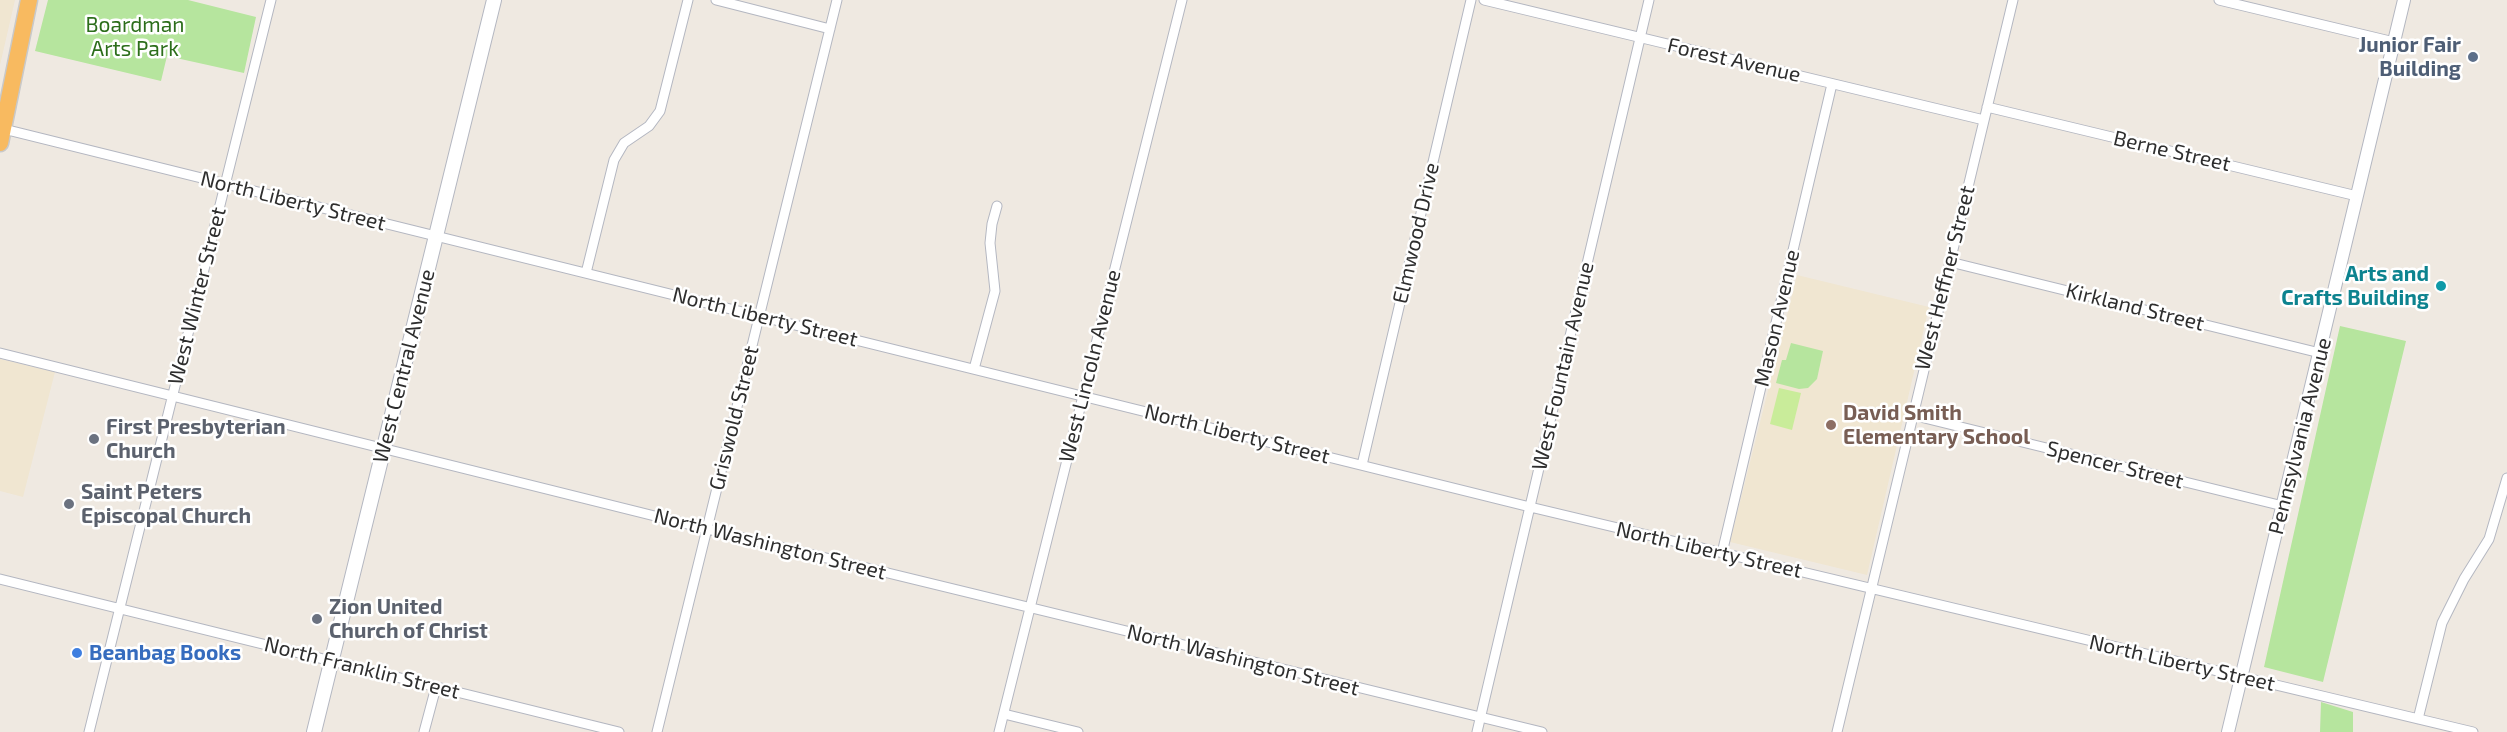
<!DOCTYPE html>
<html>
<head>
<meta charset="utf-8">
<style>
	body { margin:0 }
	canvas { display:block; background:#efe9e1 }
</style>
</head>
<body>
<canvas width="2507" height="732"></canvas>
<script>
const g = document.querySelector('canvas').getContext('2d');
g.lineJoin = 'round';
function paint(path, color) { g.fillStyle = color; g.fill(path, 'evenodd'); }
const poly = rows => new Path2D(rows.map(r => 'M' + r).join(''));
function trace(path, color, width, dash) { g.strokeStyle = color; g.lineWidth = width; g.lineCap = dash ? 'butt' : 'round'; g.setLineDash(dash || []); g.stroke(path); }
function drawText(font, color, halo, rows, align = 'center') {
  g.font = font + ' "Exo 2",sans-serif'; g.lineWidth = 5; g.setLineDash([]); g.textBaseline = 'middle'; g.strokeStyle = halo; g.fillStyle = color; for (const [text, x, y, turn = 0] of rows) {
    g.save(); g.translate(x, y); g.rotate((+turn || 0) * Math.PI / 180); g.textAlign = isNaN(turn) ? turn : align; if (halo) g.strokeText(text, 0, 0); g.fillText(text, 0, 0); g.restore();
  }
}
const education = poly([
	[0,0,15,0,0,65],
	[1797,275,1929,307,1867,575,1730,542],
	[0,359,55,372,23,497,0,491]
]);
const green = poly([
	[48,0,188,0,256,17,244,73,167,56,161,81,35,51],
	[2340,326,2406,341,2323,682,2264,667],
	[1791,343,1823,351,1817,379,1808,388,1799,389,1776,383,1782,360,1786,360],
	[2321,702,2353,712,2353,732,2320,732]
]);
const pitch = poly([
	[1779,388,1801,393,1792,430,1770,424]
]);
const minor = poly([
	[716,0,830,29],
	[1484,0,1984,120],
	[2219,0,2394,42],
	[1987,107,2357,196],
	[0,128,1530,507,2473,732],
	[1950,262,2320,353],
	[586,273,614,160,624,143,649,126,660,111,688,0],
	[0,353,707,529,1542,732],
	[974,369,995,291,990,243,992,224,997,206],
	[1912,415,2283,506],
	[1362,465,1471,0],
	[1722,553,1832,84],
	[0,579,619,732],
	[1004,714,1078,732],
	[2418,719,2442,623,2464,579,2489,539,2507,478],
	[89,732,271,0],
	[424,732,436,687],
	[657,732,837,0],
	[999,732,1182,0],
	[1477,732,1649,0],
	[1837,732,2013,0]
]);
const tertiary = poly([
	[2228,732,2404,0]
]);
const secondary = poly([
	[314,732,494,0]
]);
const trunk = poly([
	[0,143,29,0]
]);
const markers = [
	[2473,57,6,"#5c6f8a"],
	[2441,286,6,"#0f9aa8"],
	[1831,425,6,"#8d6e63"],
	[94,439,6,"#6b7280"],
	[69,504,6,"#6b7280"],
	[317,619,6,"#6b7280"],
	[77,653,6,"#3f7fe0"]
];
const parkNames = [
	["Boardman",135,25],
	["Arts Park",135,49]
];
const serviceNames = [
	["Junior Fair",2461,45],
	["Building",2461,69]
];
const streetNames = [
	["Forest Avenue",1734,60,13],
	["Berne Street",2172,151,13],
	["North Liberty Street",293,201,14],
	["Elmwood Drive",1416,233,-77],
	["West Heffner Street",1945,278,-76],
	["West Winter Street",197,296,-76],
	["Kirkland Street",2135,307,14],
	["North Liberty Street",765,317,14],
	["Mason Avenue",1777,318,-77],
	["West Central Avenue",404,366,-76],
	["West Lincoln Avenue",1090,366,-76],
	["West Fountain Avenue",1563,366,-77],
	["Griswold Street",734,418,-76],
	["North Liberty Street",1237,434,14],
	["Pennsylvania Avenue",2300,436,-76],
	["Spencer Street",2115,465,14],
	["North Washington Street",770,544,14],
	["North Liberty Street",1709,550,13],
	["North Washington Street",1243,660,14],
	["North Liberty Street",2182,663,13],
	["North Franklin Street",362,668,14]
];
const cultureNames = [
	["Arts and",2429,274],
	["Crafts Building",2429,298]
];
const educationNames = [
	["David Smith",1843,413],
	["Elementary School",1843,437]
];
const worshipNames = [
	["First Presbyterian",106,427],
	["Church",106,451],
	["Saint Peters",81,492],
	["Episcopal Church",81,516],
	["Zion United",329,607],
	["Church of Christ",329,631]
];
const shopNames = [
	["Beanbag Books",89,653]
];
paint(education, '#f0e6d1');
paint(green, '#b6e59e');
paint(pitch, '#c9ec9a');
trace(minor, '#b4b7c1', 11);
trace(tertiary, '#b4b7c1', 14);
trace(secondary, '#b4b7c1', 16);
trace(trunk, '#c9c9c9', 19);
trace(minor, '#fff', 9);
trace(tertiary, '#fff', 12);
trace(secondary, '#fff', 14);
trace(trunk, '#f8ba60', 16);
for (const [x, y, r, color] of markers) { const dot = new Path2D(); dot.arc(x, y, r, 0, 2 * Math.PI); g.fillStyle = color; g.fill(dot); trace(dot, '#fff', 2); }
drawText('21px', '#2c6e1b', '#fff', parkNames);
drawText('bold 21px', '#4e5e75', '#fff', serviceNames, 'right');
drawText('21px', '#2e2e2e', '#fff', streetNames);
drawText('bold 21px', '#0d838f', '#fff', cultureNames, 'right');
drawText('bold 21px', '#785e54', '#fff', educationNames, 'left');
drawText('bold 21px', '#5b616d', '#fff', worshipNames, 'left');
drawText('bold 21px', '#366cbe', '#fff', shopNames, 'left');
</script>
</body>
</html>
